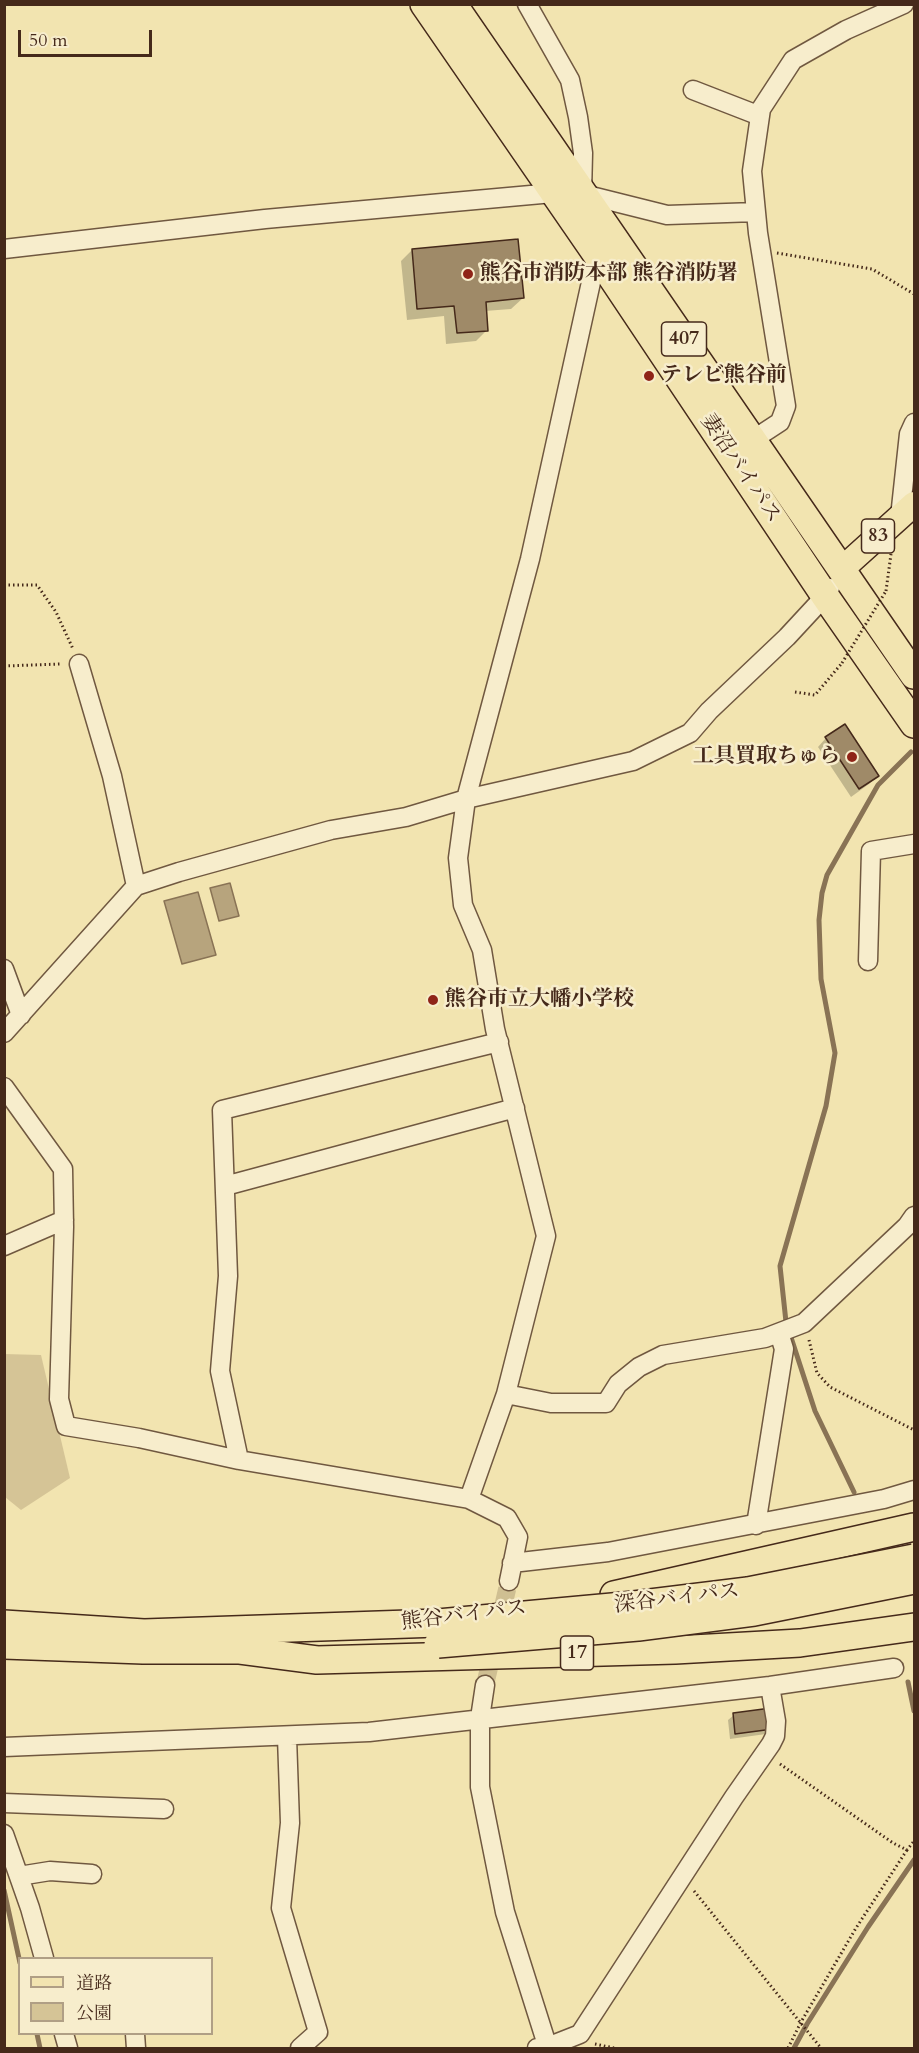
<!DOCTYPE html>
<html>
<head>
<meta charset="utf-8">
<style>
	body { margin:0 }
	#map { position:relative; width:919px; height:2053px; overflow:hidden; background:#f2e4b0; font-family:Cardo,"Noto Serif JP",serif }
	canvas { display:block }
	.frame { position:absolute; inset:0; border:6px solid #45291a; pointer-events:none }
	.legend { position:absolute; left:18px; top:1957px; width:195px; height:78px; box-sizing:border-box; background:#f7edcc; border:2px solid #b09f85; margin:0; padding:8px 10px; list-style:none; font-size:18px; color:#45291a }
	.legend li { display:flex; align-items:center; gap:12px; height:30px }
	.legend b { width:30px; border:2px solid #b09f85 }
	.scale { position:absolute; left:18px; top:30px; width:134px; height:27px; box-sizing:border-box; border:3px solid #45291a; border-top:0; padding-left:8px; font-size:18px; line-height:21px; white-space:nowrap; color:#45291a; -webkit-text-stroke:4px #f7edcc; paint-order:stroke }
</style>
</head>
<body>
<div id="map">
<canvas width="919" height="2053"></canvas>
<div class="frame"></div>
<ul class="legend">
<li><b style="height:8px;background:#f2e4b0"></b>道路</li>
<li><b style="height:16px;background:#d5c496"></b>公園</li>
</ul>
<div class="scale">50 m</div>
</div>
<script>
const g = document.querySelector('canvas').getContext('2d');
g.lineJoin = 'round';
function paint(path, color) { g.fillStyle = color; g.fill(path, 'evenodd'); }
const poly = rows => new Path2D(rows.map(r => 'M' + r).join(''));
function trace(path, color, width, dash) { g.strokeStyle = color; g.lineWidth = width; g.lineCap = dash ? 'butt' : 'round'; g.setLineDash(dash || []); g.stroke(path); }
function drawText(font, color, halo, rows, align = 'center') {
  g.font = font + ' Cardo,"Noto Serif JP",serif'; g.lineWidth = 5; g.setLineDash([]); g.textBaseline = 'middle'; g.strokeStyle = halo; g.fillStyle = color; for (const [text, x, y, turn = 0] of rows) {
    g.save(); g.translate(x, y); g.rotate((+turn || 0) * Math.PI / 180); g.textAlign = isNaN(turn) ? turn : align; if (halo) g.strokeText(text, 0, 0); g.fillText(text, 0, 0); g.restore();
  }
}
const green = poly([
	[4,1354,41,1355,70,1478,21,1510,5,1497]
]);
const water = poly([
	[230,883,239,916,219,921,210,888,230,883],
	[198,892,216,955,182,964,164,901,198,892]
]);
const shadow = poly([
	[412,250,523,298,511,309,485,311,487,330,476,341,446,344,444,316,407,320,401,261],
	[826,738,877,776,869,784,851,797,818,747],
	[734,1715,771,1729,766,1734,730,1739,728,1720]
]);
const stream = poly([
	[854,1492,815,1411,786,1322,780,1266,826,1106,835,1053,821,979,819,920,822,893,827,875,878,785,911,752],
	[908,1682,914,1711],
	[4,1890,20,1963],
	[37,2034,40,2048],
	[794,2048,807,2024,868,1927,914,1860]
]);
const building = poly([
	[518,239,524,298,486,302,488,331,457,333,454,306,417,309,412,249,518,239],
	[845,724,879,776,859,789,825,737,845,724],
	[771,1708,773,1729,735,1734,733,1713,771,1708]
]);
const minorTunnel = poly([
	[485,1685,509,1581]
]);
const path = poly([
	[777,253,872,269,914,294],
	[4,585,37,585,56,612,73,649],
	[886,591,891,554],
	[4,666,61,664],
	[795,692,815,695,842,663],
	[809,1340,817,1373,830,1387,914,1430],
	[780,1764,893,1843,907,1850,914,1841],
	[694,1891,821,2048],
	[595,2044,614,2048],
	[788,2048,801,2022,856,1928,907,1850]
]);
const minor = poly([
	[527,4,570,80,578,117,583,153,582,194],
	[693,90,760,116],
	[583,194,667,215,756,212],
	[4,249,265,219,553,193],
	[754,439,780,422,786,406,758,233,752,171,761,109,793,60,846,30,904,4],
	[900,517,909,434,914,423],
	[79,664,112,776,136,886],
	[868,961,871,851,914,844],
	[4,969,21,1015],
	[4,1033,136,886,179,872,331,830,406,817,466,799,633,761,690,733,709,711,787,637,825,596,830,588],
	[4,1087,63,1169,64,1227,59,1399,66,1426,139,1438,239,1460,469,1499,507,1518,518,1537,509,1581],
	[225,1186,515,1108],
	[4,1246,64,1220],
	[506,1394,551,1403,606,1403,618,1384,639,1367,663,1355,765,1338,804,1323,907,1226,914,1216],
	[239,1460,220,1371,228,1276,222,1110,499,1042],
	[469,1499,506,1394,546,1236,495,1029,482,950,463,905,458,858,466,799,530,559,597,255],
	[756,1525,784,1349,779,1333],
	[512,1563,608,1552,884,1499,914,1490],
	[485,1685,480,1718,480,1787,505,1912,548,2048],
	[287,1737,290,1823,281,1908,318,2032,300,2048],
	[4,1747,369,1732,770,1686,894,1668],
	[4,1803,164,1809],
	[4,1834,30,1908,44,1958],
	[19,1876,50,1871,92,1874],
	[64,2034,68,2048],
	[135,2034,136,2048],
	[537,2048,547,2047,580,2034,734,1797,771,1744,775,1736,776,1721,770,1686]
]);
const major = poly([
	[842,569,914,504]
]);
const highway = poly([
	[424,4,597,255,825,596,914,724],
	[453,4,914,675],
	[614,1595,914,1527],
	[4,1624,144,1633,438,1623],
	[4,1645,143,1650,258,1650],
	[240,1650,317,1660,675,1650,800,1643,914,1627]
]);
const pathBridge = poly([
	[842,663,886,591]
]);
const highwayBridge = poly([
	[438,1623,634,1605,748,1591,914,1558],
	[438,1644,638,1627,754,1612,914,1580]
]);
const markers = [
	[468,274,6,"#8f2418"],
	[649,376,6,"#8f2418"],
	[852,757,6,"#8f2418"],
	[433,1000,6,"#8f2418"]
];
const shields = [
	[684,339,45],
	[878,536,33],
	[577,1653,33]
];
const shieldNames = [
	["407",684,339],
	["83",878,536],
	["17",577,1653]
];
const poiNames = [
	["熊谷市消防本部 熊谷消防署",480,274],
	["テレビ熊谷前",661,376],
	["工具買取ちゅら",840,757,"right"],
	["熊谷市立大幡小学校",445,1000]
];
const streetNames = [
	["妻沼バイパス",740,469,56],
	["深谷バイパス",677,1599,-7],
	["熊谷バイパス",464,1616,-7]
];
paint(green, '#d5c496');
paint(water, '#b7a47d');
trace(water, '#897355', 1.5);
paint(shadow, '#0003');
trace(stream, '#897355', 5);
paint(building, '#9f8a68');
trace(building, '#45291a', 1.5);
trace(minorTunnel, '#cfbf92', 18, [18, 9]);
trace(minor, '#705840', 21);
trace(major, '#45291a', 27);
trace(highway, '#45291a', 30);
trace(path, '#45291a', 3, [1.5, 3]);
trace(minor, '#f7edcc', 18);
trace(major, '#f2e4b0', 24);
trace(highway, '#f2e4b0', 27);
trace(highwayBridge, '#45291a', 30, []);
trace(pathBridge, '#45291a', 3, [1.5, 3]);
trace(highwayBridge, '#f2e4b0', 27);
for (const [x, y, r, color] of markers) { const dot = new Path2D(); dot.arc(x, y, r, 0, 2 * Math.PI); g.fillStyle = color; g.fill(dot); trace(dot, '#f7edcc', 2); }
for (const [x, y, w] of shields) { const box = new Path2D(); box.roundRect(x - w / 2, y - 17, w, 34, 4.5); g.fillStyle = '#f7edcc'; g.fill(box); trace(box, '#45291a', 1.5); }
drawText('bold 20px', '#45291a', null, shieldNames);
drawText('bold 21px', '#45291a', '#f7edcc', poiNames, 'left');
drawText('21px', '#45291a', '#f7edcc', streetNames);
</script>
</body>
</html>
